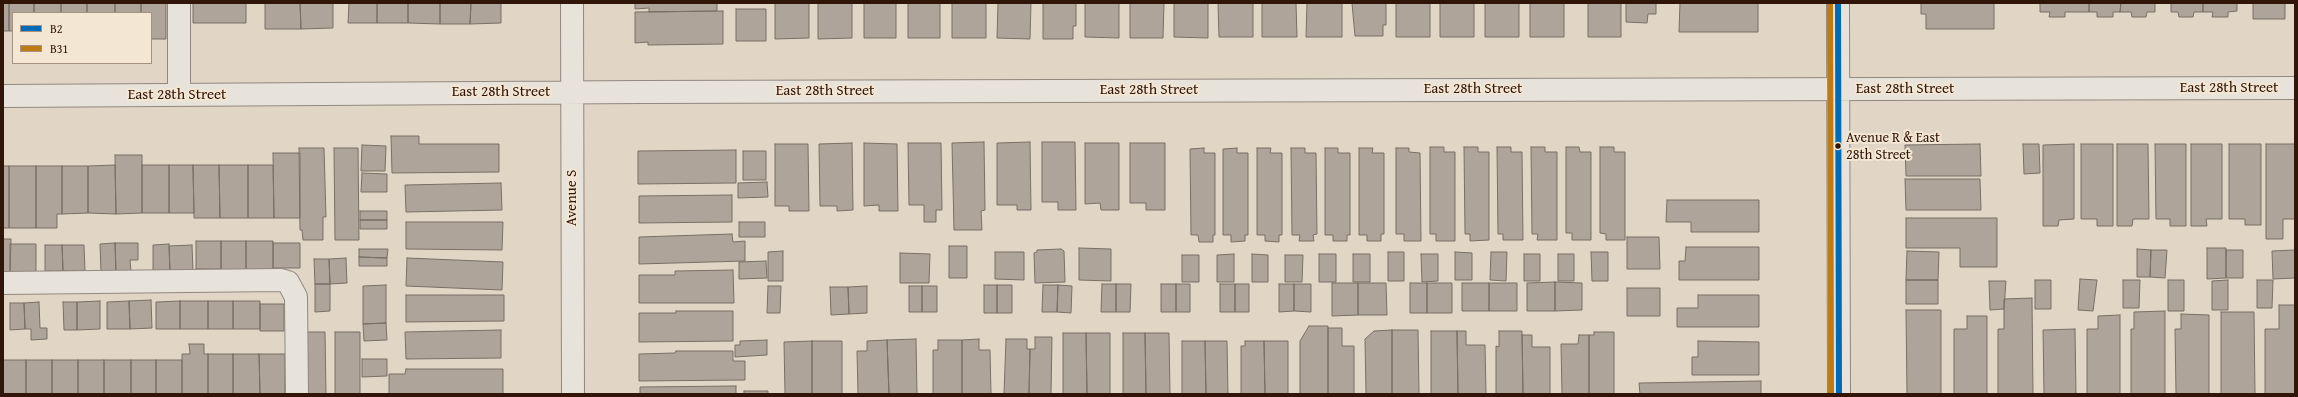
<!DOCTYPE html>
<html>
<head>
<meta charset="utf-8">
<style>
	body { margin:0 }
	#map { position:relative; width:2298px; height:397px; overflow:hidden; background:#e1d6c6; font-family:"Gentium Book Plus",serif }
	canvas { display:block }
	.frame { position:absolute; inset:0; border:4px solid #311509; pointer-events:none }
	.legend { position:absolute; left:12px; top:12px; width:140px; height:52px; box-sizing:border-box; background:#f3e6d2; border:1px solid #a59282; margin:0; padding:5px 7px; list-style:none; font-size:12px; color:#311509 }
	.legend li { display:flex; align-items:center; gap:8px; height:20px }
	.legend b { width:20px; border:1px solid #a59282 }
</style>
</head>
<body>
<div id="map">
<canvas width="2298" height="397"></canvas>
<div class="frame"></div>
<ul class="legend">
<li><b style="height:5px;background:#006cb7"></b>B2</li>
<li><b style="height:5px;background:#be7a15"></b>B31</li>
</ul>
</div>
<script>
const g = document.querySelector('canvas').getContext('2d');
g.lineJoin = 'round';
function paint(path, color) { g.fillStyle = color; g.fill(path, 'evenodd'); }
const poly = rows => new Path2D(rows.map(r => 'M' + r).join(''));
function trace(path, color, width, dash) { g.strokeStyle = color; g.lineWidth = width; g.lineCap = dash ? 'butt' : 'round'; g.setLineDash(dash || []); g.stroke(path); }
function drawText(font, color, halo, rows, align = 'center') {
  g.font = font + ' "Gentium Book Plus",serif'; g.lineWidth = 4; g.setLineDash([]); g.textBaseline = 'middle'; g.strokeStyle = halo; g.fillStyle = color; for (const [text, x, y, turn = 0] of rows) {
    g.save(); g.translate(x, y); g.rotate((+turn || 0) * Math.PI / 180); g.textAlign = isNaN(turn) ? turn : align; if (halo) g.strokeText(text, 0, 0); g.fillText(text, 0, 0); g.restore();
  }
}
const building = poly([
	[3,3,9,3,9,31,3,31,3,3],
	[9,3,34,3,34,13,13,13,13,31,9,31,9,3],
	[34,3,61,3,61,13,34,13,34,3],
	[61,3,87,3,87,13,61,13,61,3],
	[87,3,115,3,115,13,87,13,87,3],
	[115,3,141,3,141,13,115,13,115,3],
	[141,3,166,3,166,39,151,39,151,13,141,13,141,3],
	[193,3,246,3,246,23,193,23,193,3],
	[265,3,300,3,301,29,265,29,265,3],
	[300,3,333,3,333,28,301,29,300,3],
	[349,3,377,3,377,23,348,23,349,3],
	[377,3,408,3,408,23,377,23,377,3],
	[408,3,440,3,440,24,408,23,408,3],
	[440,3,471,3,470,24,440,24,440,3],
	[471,3,501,3,501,23,470,24,471,3],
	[635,3,717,3,717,11,649,12,649,8,635,9,635,3],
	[775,3,809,3,809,38,775,39,775,3],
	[818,3,852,3,852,38,818,39,818,3],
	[864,3,896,3,896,38,864,38,864,3],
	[908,3,940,3,940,38,908,38,908,3],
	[952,3,986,3,986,38,952,38,952,3],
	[998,3,1031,3,1030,39,997,38,998,3],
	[1043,3,1076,3,1076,26,1073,26,1073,39,1043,39,1043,3],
	[1085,3,1119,3,1119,38,1085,37,1085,3],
	[1130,3,1164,3,1163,38,1130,38,1130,3],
	[1174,3,1208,3,1208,38,1174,37,1174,3],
	[1218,3,1253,3,1253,37,1219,37,1218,3],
	[1262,3,1296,3,1297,37,1262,37,1262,3],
	[1307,3,1342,3,1342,37,1306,37,1307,3],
	[1352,3,1386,3,1386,25,1383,25,1383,36,1355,36,1352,3],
	[1396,3,1430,3,1430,37,1396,37,1396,3],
	[1440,3,1474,3,1474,37,1440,37,1440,3],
	[1485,3,1519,3,1519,37,1485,37,1485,3],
	[1530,3,1564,3,1564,37,1530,37,1530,3],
	[1588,3,1621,3,1621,37,1588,37,1588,3],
	[1626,3,1656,3,1656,14,1648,14,1647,23,1626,22,1626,3],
	[1680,3,1758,3,1758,32,1679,32,1680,3],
	[1921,3,1994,3,1994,29,1926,29,1926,14,1921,14,1921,3],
	[2040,3,2089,3,2089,12,2065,12,2065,17,2049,17,2050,12,2040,12,2040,3],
	[2089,3,2121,3,2120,12,2113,12,2113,17,2097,17,2097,12,2089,12,2089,3],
	[2121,3,2155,3,2155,12,2147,12,2146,17,2132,17,2131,12,2120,12,2121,3],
	[2171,3,2203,3,2203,12,2194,12,2193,17,2179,17,2178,12,2171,12,2171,3],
	[2203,3,2237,3,2237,11,2228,12,2228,17,2212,17,2213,12,2203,12,2203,3],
	[2253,3,2285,3,2285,19,2253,19,2253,3],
	[736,9,766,9,766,41,736,41,736,9],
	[723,11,723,44,648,45,648,42,635,43,635,12,723,11],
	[391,136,419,136,419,144,499,144,499,172,392,173,391,136],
	[984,142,985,210,981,211,982,230,954,230,952,143,984,142],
	[1030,142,1031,210,1017,210,1017,205,997,205,997,143,1030,142],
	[1042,142,1075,142,1076,210,1058,210,1058,202,1042,202,1042,142],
	[852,143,853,210,837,211,837,206,820,206,819,144,852,143],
	[864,143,897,144,898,211,879,211,879,205,864,206,864,143],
	[908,143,941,143,942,210,936,210,936,222,924,222,924,205,909,205,908,143],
	[1085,143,1119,143,1119,210,1101,210,1100,203,1085,204,1085,143],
	[1130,143,1165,143,1165,210,1146,210,1146,203,1130,203,1130,143],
	[775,144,808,144,809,211,789,211,789,206,775,206,775,144],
	[1980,144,1981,176,1906,176,1905,145,1980,144],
	[2023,144,2039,144,2040,173,2024,174,2023,144],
	[2074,144,2074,219,2059,220,2058,226,2043,226,2043,145,2074,144],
	[2081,144,2113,144,2113,226,2097,226,2097,219,2081,219,2081,144],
	[2117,144,2148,144,2149,219,2133,219,2132,226,2117,226,2117,144],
	[2155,144,2186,144,2186,226,2170,226,2170,219,2156,219,2155,144],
	[2191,144,2222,144,2222,219,2206,219,2207,226,2191,226,2191,144],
	[2229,144,2261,144,2261,225,2245,225,2245,219,2229,219,2229,144],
	[2266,144,2295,144,2295,219,2283,219,2283,239,2266,239,2266,144],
	[362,145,386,146,385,171,361,171,362,145],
	[1430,147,1444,147,1444,152,1455,152,1455,241,1436,241,1436,234,1430,234,1430,147],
	[1464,147,1478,147,1478,152,1489,152,1489,240,1470,241,1470,234,1465,234,1464,147],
	[1497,147,1511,147,1511,152,1522,152,1523,240,1503,240,1503,234,1498,234,1497,147],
	[1531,147,1545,147,1545,152,1557,152,1557,240,1537,240,1538,234,1532,234,1531,147],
	[1566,147,1579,147,1580,152,1591,152,1591,240,1572,240,1572,233,1566,233,1566,147],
	[1600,147,1614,147,1614,152,1625,152,1625,240,1606,240,1606,234,1600,233,1600,147],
	[299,148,324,148,326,217,323,217,323,240,303,240,302,230,300,230,299,148],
	[334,148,358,148,359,240,335,240,334,148],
	[1204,148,1204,153,1215,153,1215,235,1213,235,1213,242,1199,242,1198,235,1191,235,1190,149,1204,148],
	[1237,148,1237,153,1248,153,1248,235,1245,235,1245,241,1231,242,1231,235,1223,235,1223,149,1237,148],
	[1257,148,1271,148,1270,153,1282,153,1282,235,1279,235,1279,242,1265,241,1265,235,1257,235,1257,148],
	[1291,148,1305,148,1305,153,1316,153,1317,234,1313,235,1314,241,1299,241,1300,235,1292,235,1291,148],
	[1325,148,1338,148,1338,153,1350,153,1350,235,1347,235,1347,241,1333,241,1333,235,1325,235,1325,148],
	[1359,148,1373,148,1372,153,1384,153,1384,234,1381,234,1381,241,1367,241,1367,235,1359,235,1359,148],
	[1396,148,1409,148,1409,152,1420,153,1421,241,1404,241,1404,234,1396,234,1396,148],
	[736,150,736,183,638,184,638,151,736,150],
	[743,151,766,151,766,180,743,180,743,151],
	[273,153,300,153,300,218,274,218,273,153],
	[115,155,142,155,142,213,116,214,115,155],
	[115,165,116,214,88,213,88,166,115,165],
	[142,165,169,165,169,213,142,213,142,165],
	[169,165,193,165,194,213,169,213,169,165],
	[193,165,219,165,220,218,194,218,193,165],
	[219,165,248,165,248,218,220,218,219,165],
	[248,165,273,165,274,218,248,218,248,165],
	[3,166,9,166,9,228,3,228,3,166],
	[9,166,36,166,36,228,9,228,9,166],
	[36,166,62,166,62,214,57,214,57,228,36,228,36,166],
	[62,166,88,166,88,213,62,214,62,166],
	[362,173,387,174,387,192,361,192,362,173],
	[1905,179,1980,179,1981,210,1906,210,1905,179],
	[767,182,768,197,738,198,738,183,767,182],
	[501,183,502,210,406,212,405,185,501,183],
	[732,195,732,222,639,223,639,196,732,195],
	[1667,200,1759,200,1759,232,1691,232,1691,222,1666,222,1667,200],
	[360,211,387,211,387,220,360,220,360,211],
	[1906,218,1997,218,1997,267,1960,267,1960,248,1906,248,1906,218],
	[360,220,387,220,387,229,360,229,360,220],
	[406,222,503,222,502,250,406,249,406,222],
	[739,222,765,222,765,237,739,237,739,222],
	[732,234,733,242,745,241,745,261,639,264,639,237,732,234],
	[1627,237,1659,237,1660,269,1627,269,1627,237],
	[3,239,11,239,10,272,3,272,3,239],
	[196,241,221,241,221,269,196,269,196,241],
	[221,241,246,241,246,271,221,271,221,241],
	[246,241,273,241,273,270,246,271,246,241],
	[115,243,116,272,101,272,100,244,115,243],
	[115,243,138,243,138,260,130,260,131,271,116,272,115,243],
	[273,243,300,243,300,268,273,268,273,243],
	[10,244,36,244,36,272,10,272,10,244],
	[169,244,170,272,153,272,153,245,169,244],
	[45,245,62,245,63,271,45,271,45,245],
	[62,245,84,245,85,271,63,271,62,245],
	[192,245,193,271,170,272,169,246,192,245],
	[949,246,967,246,967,278,949,278,949,246],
	[1686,247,1759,247,1759,280,1679,280,1679,261,1685,261,1686,247],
	[1079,248,1111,249,1111,281,1079,280,1079,248],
	[2207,248,2226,248,2226,278,2207,279,2207,248],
	[359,249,388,249,387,258,359,257,359,249],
	[1061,249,1064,251,1065,282,1035,283,1034,253,1037,252,1037,250,1061,249],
	[2137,249,2151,250,2150,277,2137,277,2137,249],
	[2151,250,2167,250,2165,278,2150,277,2151,250],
	[2226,250,2243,250,2243,278,2226,278,2226,250],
	[2295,250,2295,278,2273,279,2272,251,2295,250],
	[783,251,783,281,768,281,768,252,783,251],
	[1907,251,1939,252,1938,280,1906,280,1907,251],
	[995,252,1024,252,1024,280,995,279,995,252],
	[1388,252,1404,252,1404,281,1388,281,1388,252],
	[1455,252,1472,253,1472,280,1455,280,1455,252],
	[1491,252,1507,252,1506,281,1490,280,1491,252],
	[1591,252,1608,252,1608,281,1592,281,1591,252],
	[900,253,930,254,929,283,900,283,900,253],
	[1234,254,1234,282,1217,282,1217,255,1234,254],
	[1252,254,1268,255,1268,282,1252,282,1252,254],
	[1319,254,1336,254,1336,282,1319,282,1319,254],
	[1353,254,1370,254,1370,282,1353,282,1353,254],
	[1421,254,1438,254,1438,281,1422,282,1421,254],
	[1524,254,1540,254,1540,281,1524,281,1524,254],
	[1558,254,1574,254,1574,281,1558,281,1558,254],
	[1182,255,1199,255,1199,282,1182,282,1182,255],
	[1285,255,1303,255,1302,282,1285,282,1285,255],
	[359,257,387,258,387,266,359,266,359,257],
	[346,258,347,283,330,284,329,259,346,258],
	[407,258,503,262,502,290,406,286,407,258],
	[314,259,329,259,330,284,315,284,314,259],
	[766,261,767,278,739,279,739,262,766,261],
	[733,270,734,303,639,303,639,275,675,275,675,271,733,270],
	[2080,279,2097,280,2093,311,2078,310,2080,279],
	[1906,280,1938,280,1938,304,1906,304,1906,280],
	[2035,280,2051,280,2051,309,2035,309,2035,280],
	[2123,280,2140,280,2139,308,2123,308,2123,280],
	[2168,280,2184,280,2184,311,2168,311,2168,280],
	[2228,280,2228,310,2212,310,2212,281,2228,280],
	[2257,280,2273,280,2272,308,2257,308,2257,280],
	[1989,281,2006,281,2004,309,1990,310,1989,281],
	[1555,282,1555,311,1527,311,1527,283,1555,282],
	[1555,282,1582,283,1582,310,1555,311,1555,282],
	[1332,283,1358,283,1358,315,1332,316,1332,283],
	[1358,283,1386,283,1387,315,1358,315,1358,283],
	[1410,283,1427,283,1427,313,1410,313,1410,283],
	[1427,283,1452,283,1452,313,1427,313,1427,283],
	[1462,283,1489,283,1489,311,1462,311,1462,283],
	[1489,283,1517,283,1517,311,1489,311,1489,283],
	[315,284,330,284,330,311,315,312,315,284],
	[1102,284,1116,284,1116,312,1101,312,1102,284],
	[1116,284,1131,284,1130,312,1116,312,1116,284],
	[1161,284,1176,284,1176,312,1161,312,1161,284],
	[1176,284,1190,284,1190,312,1176,312,1176,284],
	[1220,284,1235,284,1235,312,1220,312,1220,284],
	[1235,284,1249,284,1249,312,1235,312,1235,284],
	[1279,284,1294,284,1294,311,1279,312,1279,284],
	[1294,284,1311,284,1311,312,1294,311,1294,284],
	[386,285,386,323,363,324,363,286,386,285],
	[984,285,997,285,997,313,984,313,984,285],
	[997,285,1012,285,1012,313,997,313,997,285],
	[1043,285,1058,285,1057,312,1042,312,1043,285],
	[1058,285,1072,286,1071,313,1057,312,1058,285],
	[768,286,781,286,780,313,767,313,768,286],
	[867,286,867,313,849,314,848,287,867,286],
	[909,286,922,286,922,312,909,312,909,286],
	[922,286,937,286,937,312,922,312,922,286],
	[830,287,848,287,849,314,831,315,830,287],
	[1627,288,1660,288,1660,316,1627,316,1627,288],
	[406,295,504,295,504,321,406,322,406,295],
	[1698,295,1759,295,1759,327,1677,327,1677,308,1698,308,1698,295],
	[2032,298,2033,394,1998,394,1998,329,2004,329,2004,299,2032,298],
	[151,300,152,328,130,329,129,301,151,300],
	[100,301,100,329,77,330,77,302,100,301],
	[129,301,130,329,107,329,107,302,129,301],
	[180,301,208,301,208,329,180,329,180,301],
	[180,301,180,329,156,329,156,302,180,301],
	[208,301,233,301,233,329,208,329,208,301],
	[233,301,260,301,260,329,233,329,233,301],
	[39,302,40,328,47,328,47,339,31,340,31,329,25,329,24,303,39,302],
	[63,302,77,302,77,330,64,330,63,302],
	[10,303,24,303,25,329,10,330,10,303],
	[260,304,284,304,284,331,260,331,260,304],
	[2279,305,2295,305,2295,394,2265,394,2265,329,2279,329,2279,305],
	[1906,310,1941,310,1941,394,1907,394,1906,310],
	[676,311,733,311,733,341,639,342,639,313,676,313,676,311],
	[2165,311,2165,394,2131,394,2131,329,2134,329,2134,312,2165,311],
	[2221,312,2254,312,2255,394,2221,394,2221,312],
	[2181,314,2209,315,2209,394,2176,394,2175,329,2181,329,2181,314],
	[2120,315,2120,394,2087,394,2087,329,2098,329,2098,316,2120,315],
	[1967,316,1987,316,1987,394,1954,394,1954,329,1967,329,1967,316],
	[386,323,387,340,364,341,363,324,386,323],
	[1309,326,1328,326,1328,394,1300,394,1300,341,1309,326],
	[1328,328,1342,328,1342,346,1354,346,1354,394,1328,394,1328,328],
	[2075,329,2076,394,2044,394,2043,330,2075,329],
	[501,330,501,358,406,359,405,332,501,330],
	[1392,330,1418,330,1419,394,1392,394,1392,330],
	[1392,330,1392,394,1366,394,1365,339,1374,331,1392,330],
	[1431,331,1457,331,1458,394,1431,394,1431,331],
	[1457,331,1466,331,1466,345,1485,345,1486,394,1458,394,1457,331],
	[1499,331,1522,331,1523,394,1496,394,1496,346,1499,347,1499,331],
	[301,332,325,332,326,394,302,394,301,332],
	[335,332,360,332,360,394,335,394,335,332],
	[1594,332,1614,332,1614,394,1589,394,1589,335,1594,335,1594,332],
	[1063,333,1086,333,1087,394,1063,394,1063,333],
	[1086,333,1110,333,1110,394,1087,394,1086,333],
	[1123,333,1145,333,1146,394,1123,394,1123,333],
	[1145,333,1169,333,1170,394,1146,394,1145,333],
	[1522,335,1532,335,1532,347,1550,347,1550,394,1523,394,1522,335],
	[1579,335,1589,335,1589,394,1562,394,1561,344,1578,344,1579,335],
	[1035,337,1052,337,1051,394,1029,394,1030,349,1035,349,1035,337],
	[916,339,917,394,889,394,887,340,916,339],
	[979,339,979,350,990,350,991,394,962,394,962,340,979,339],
	[1006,339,1027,339,1027,349,1030,349,1029,394,1004,394,1006,339],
	[767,340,767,355,735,357,735,345,740,345,740,341,767,340],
	[887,340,889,394,858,394,857,351,867,351,867,341,887,340],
	[938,340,962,340,962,394,933,394,933,350,938,350,938,340],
	[812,341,842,341,842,394,812,394,812,341],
	[812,341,812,394,785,394,784,342,812,341],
	[1182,341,1205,341,1206,394,1182,394,1182,341],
	[1205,341,1227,341,1228,394,1206,394,1205,341],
	[1245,341,1264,341,1265,394,1241,394,1241,346,1245,346,1245,341],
	[1264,341,1288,341,1288,394,1265,394,1264,341],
	[1698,341,1759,342,1759,375,1692,375,1692,357,1698,357,1698,341],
	[189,344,204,344,204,354,208,354,208,394,182,394,182,354,190,354,189,344],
	[676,351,733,351,733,361,745,361,745,380,639,381,639,354,675,353,676,351],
	[208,354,233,354,233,394,208,394,208,354],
	[233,354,259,354,260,394,233,394,233,354],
	[259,354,285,354,285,394,260,394,259,354],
	[362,359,387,359,387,376,362,377,362,359],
	[3,360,26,360,26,394,3,394,3,360],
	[26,360,52,360,52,394,26,394,26,360],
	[52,360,78,360,78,394,52,394,52,360],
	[78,360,104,360,104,394,78,394,78,360],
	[104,360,131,360,131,394,104,394,104,360],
	[131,360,156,360,156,394,131,394,131,360],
	[156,360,182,360,182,394,156,394,156,360],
	[406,369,503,369,503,394,389,394,389,374,405,374,406,369],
	[1761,381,1761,394,1640,394,1639,383,1761,381],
	[736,386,736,394,640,394,640,387,736,386],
	[744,391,768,391,768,394,744,394,744,391]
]);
const minor = poly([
	[572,3,573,394],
	[1838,3,1839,394],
	[179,95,179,3],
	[3,96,642,92,2295,88],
	[3,283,281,280,288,282,296,297,297,394]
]);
const bus1 = poly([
	[1838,3,1839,394]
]);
const bus2 = poly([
	[1830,3,1831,394]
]);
const markers = [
	[1838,146,3.5,"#311509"]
];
const busNames = [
	["Avenue R & East",1846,138],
	["28th Street",1846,155]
];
const streetNames = [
	["East 28th Street",2229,88],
	["East 28th Street",1473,89],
	["East 28th Street",1905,89],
	["East 28th Street",1149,90],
	["East 28th Street",825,91],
	["East 28th Street",501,92],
	["East 28th Street",177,95],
	["Avenue S",572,198,-90]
];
paint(building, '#aea499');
trace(building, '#796f65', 1);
trace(minor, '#92887e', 24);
trace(minor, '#e7e2da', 22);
trace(bus1, '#006cb7', 6);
trace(bus2, '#be7a15', 6);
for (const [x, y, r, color] of markers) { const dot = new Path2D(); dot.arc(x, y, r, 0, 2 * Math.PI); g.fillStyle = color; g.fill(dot); trace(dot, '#f3e6d2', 1.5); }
drawText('14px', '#311509', '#f3e6d2', busNames, 'left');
drawText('15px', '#311509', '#f3e6d2', streetNames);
</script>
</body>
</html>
